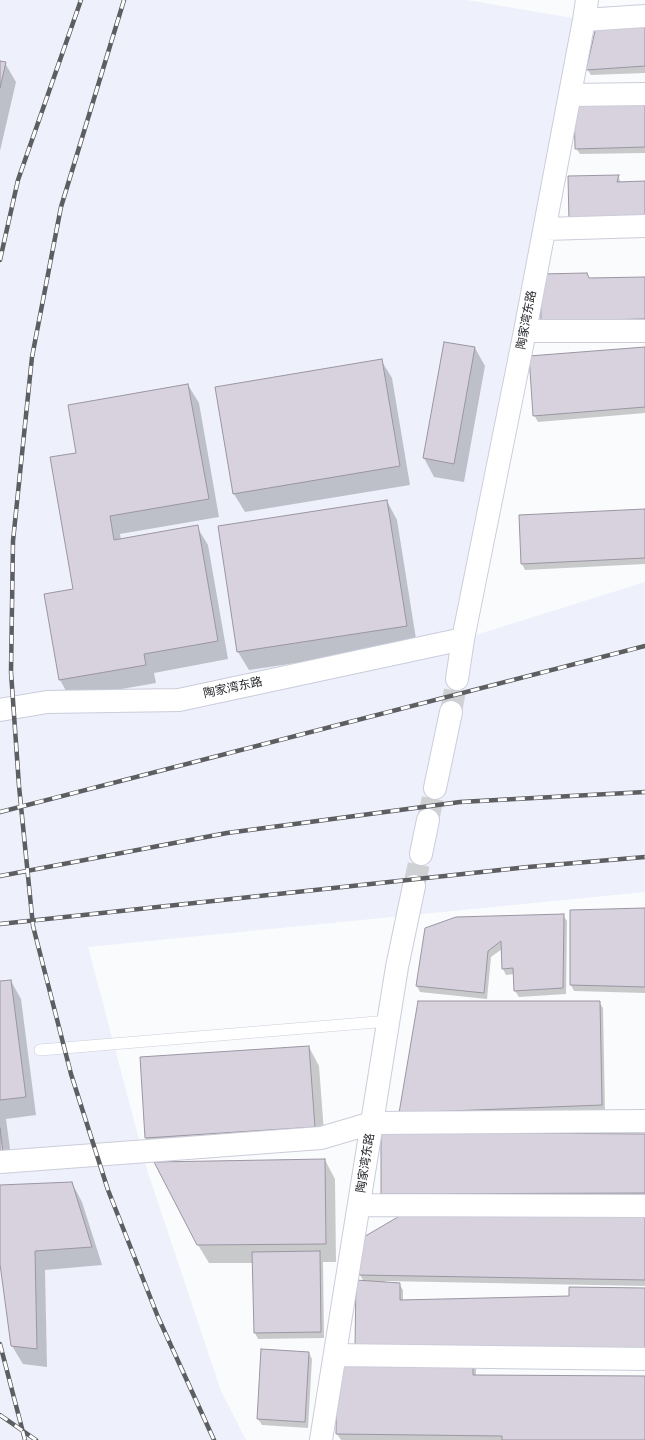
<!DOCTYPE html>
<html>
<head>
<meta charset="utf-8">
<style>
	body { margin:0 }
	canvas { display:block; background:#fafbfd }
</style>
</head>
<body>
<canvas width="645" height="1440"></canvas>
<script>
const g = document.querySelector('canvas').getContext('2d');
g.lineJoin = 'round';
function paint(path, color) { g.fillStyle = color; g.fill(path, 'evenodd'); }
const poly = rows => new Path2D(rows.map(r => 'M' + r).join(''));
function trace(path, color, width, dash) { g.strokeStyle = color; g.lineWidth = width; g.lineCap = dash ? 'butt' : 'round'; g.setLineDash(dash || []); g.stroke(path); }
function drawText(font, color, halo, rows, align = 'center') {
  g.font = font + ' "Archivo Narrow","Noto Sans SC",sans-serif'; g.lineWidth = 3; g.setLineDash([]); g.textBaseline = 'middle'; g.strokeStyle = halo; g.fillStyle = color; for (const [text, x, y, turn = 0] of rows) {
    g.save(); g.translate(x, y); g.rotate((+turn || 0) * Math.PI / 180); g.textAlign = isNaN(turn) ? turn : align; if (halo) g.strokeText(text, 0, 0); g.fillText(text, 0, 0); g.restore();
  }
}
const built = poly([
	[0,0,467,0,584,20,463,639,645,582,645,892,88,947,148,1173,221,1391,246,1440,0,1440]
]);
const shadow = poly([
	[645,25,645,73,591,75,587,69],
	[0,62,5,63,16,82,0,151],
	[645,103,645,153,580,154,576,148],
	[618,176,621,183,645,182,573,228],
	[587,274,590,279,645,278,645,325,545,327],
	[475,348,485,366,464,482,434,477,424,458],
	[645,348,645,413,538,422,534,415],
	[381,360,392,378,410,485,245,512,234,494,216,388],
	[188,385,199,403,219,517,120,534,121,540,197,527,208,545,228,659,154,673,156,683,70,698,60,680,45,595,74,590,78,454],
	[387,501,397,520,417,645,249,670,238,652,219,527],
	[645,510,645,564,525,570,522,564,520,516],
	[645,909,645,993,574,991,571,985],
	[563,915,567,921,566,994,519,997,515,991,515,974,506,975,503,969,502,949,491,957,487,999,420,992,417,986,456,918],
	[11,981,21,999,36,1115,6,1119,13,1171,0,1172,0,982],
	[599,1002,603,1008,605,1111,403,1119],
	[309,1047,319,1066,325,1145,157,1157,146,1138,141,1058],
	[645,1135,645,1199,385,1200,382,1194],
	[325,1160,335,1179,336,1262,323,1262,324,1338,258,1339,255,1333,254,1263,209,1263,198,1245],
	[72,1183,82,1202,102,1265,45,1270,47,1367,23,1364,12,1346,0,1256,0,1186],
	[645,1216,645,1286,385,1281,385,1283,399,1284,403,1290,403,1301,570,1297,645,1289,359,1352,364,1282,360,1275],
	[309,1353,312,1359,308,1428,262,1425,258,1419],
	[338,1360,476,1367,476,1376,645,1377,645,1440,341,1440,337,1434]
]);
const building = poly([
	[645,24,645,66,586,70,596,27,645,24],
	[0,61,6,62,0,88,0,61],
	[645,102,645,147,575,149,574,104,645,102],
	[619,175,617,182,645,181,645,220,569,222,568,176,619,175],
	[587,273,589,278,645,277,645,319,541,321,540,274,587,273],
	[444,342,475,347,454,464,423,458,444,342],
	[645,347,645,407,533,416,529,356,645,347],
	[382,359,400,466,233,494,215,387,382,359],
	[188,384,209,499,110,516,114,540,198,525,218,641,144,654,146,665,59,680,44,594,73,589,50,457,76,453,68,405,188,384],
	[387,500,407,626,237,652,218,526,387,500],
	[645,509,645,558,521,564,519,515,645,509],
	[645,908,645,987,570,985,570,910,645,908],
	[564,914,563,988,514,991,513,968,502,969,501,941,488,951,484,993,416,986,425,928,456,917,564,914],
	[11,980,26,1097,0,1100,0,981,11,980],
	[418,1001,600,1001,602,1105,399,1113,418,1001],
	[309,1046,315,1127,145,1138,140,1057,309,1046],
	[0,1128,3,1152,0,1153,0,1128],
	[381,1132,645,1134,645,1193,381,1194,381,1132],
	[325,1159,326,1244,197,1245,154,1162,325,1159],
	[72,1182,92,1247,35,1251,37,1349,11,1346,0,1264,0,1185,72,1182],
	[403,1214,645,1215,645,1280,359,1275,362,1238,403,1214],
	[320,1251,321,1332,254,1333,252,1252,320,1251],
	[356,1280,400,1283,400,1300,569,1296,569,1287,645,1288,645,1350,355,1346,356,1280],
	[261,1349,309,1352,305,1422,257,1419,261,1349],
	[337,1359,473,1360,473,1375,645,1376,645,1440,502,1440,502,1436,336,1434,337,1359]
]);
const minorTunnel = poly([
	[451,712,457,679],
	[428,820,435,788],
	[414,886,421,854]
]);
const service = poly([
	[40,1050,389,1021]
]);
const minor = poly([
	[584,20,645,16],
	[570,95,645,94],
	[545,229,645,226],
	[525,331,645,331],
	[457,679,463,639],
	[0,710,47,702,179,700,463,639,525,331,584,20,587,0],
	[435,788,451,712],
	[421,854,428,820],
	[0,1162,321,1138,372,1123,645,1121],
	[359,1205,645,1206],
	[335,1355,645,1359],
	[321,1440,397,967,414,886]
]);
const rail = poly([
	[124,0,61,207,32,357,13,541,11,672,19,786,33,926,71,1074,108,1190,158,1317,214,1440],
	[0,260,18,180,81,0],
	[0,812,645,646],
	[0,876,227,833,460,802,645,792],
	[0,924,528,867,645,857],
	[0,1344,25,1440],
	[0,1415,36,1440]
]);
const streetNames = [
	["陶家湾东路",527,320,-79],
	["陶家湾东路",233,688,-12],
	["陶家湾东路",366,1163,-81]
];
paint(built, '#eef0fc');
paint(shadow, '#0003');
paint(building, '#d7d2de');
trace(building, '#9b96a2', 1);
trace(minorTunnel, '#d0d1d3', 22, [22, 11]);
trace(service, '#cbcdda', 12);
trace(minor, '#cbcdda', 24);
trace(service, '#fff', 11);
trace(minor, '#fff', 22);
trace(rail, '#5d5e62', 4.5);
trace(rail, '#fff', 3, [9]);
drawText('12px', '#27282d', '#fff', streetNames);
</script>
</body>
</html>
